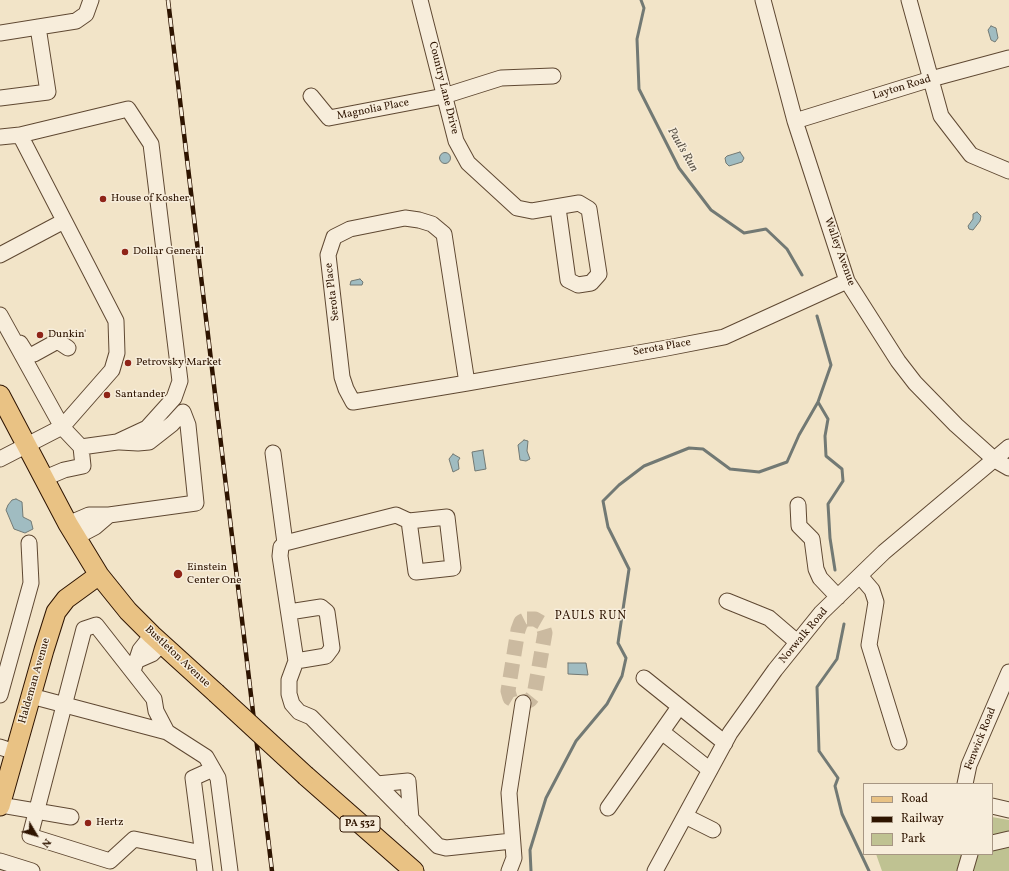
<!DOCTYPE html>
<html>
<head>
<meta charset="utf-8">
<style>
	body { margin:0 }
	#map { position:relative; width:1009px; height:871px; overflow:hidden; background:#f2e4c8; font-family:Vollkorn,serif }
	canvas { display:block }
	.legend { position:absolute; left:863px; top:783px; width:130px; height:72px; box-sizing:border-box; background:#f7eddb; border:1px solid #a79683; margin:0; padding:5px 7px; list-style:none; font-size:12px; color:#2e1400 }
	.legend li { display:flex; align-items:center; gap:8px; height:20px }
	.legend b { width:20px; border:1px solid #a79683 }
	.north { position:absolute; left:16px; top:815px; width:40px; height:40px; -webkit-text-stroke:3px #f7eddb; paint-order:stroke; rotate:128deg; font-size:11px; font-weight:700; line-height:16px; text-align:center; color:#2e1400 }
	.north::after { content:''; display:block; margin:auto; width:14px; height:18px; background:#2e1400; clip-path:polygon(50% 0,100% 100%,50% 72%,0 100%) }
</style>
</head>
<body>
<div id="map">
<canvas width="1009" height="871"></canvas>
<ul class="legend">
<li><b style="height:5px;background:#e9c284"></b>Road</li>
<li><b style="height:5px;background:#2e1400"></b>Railway</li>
<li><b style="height:11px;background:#bfc292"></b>Park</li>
</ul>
<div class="north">N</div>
</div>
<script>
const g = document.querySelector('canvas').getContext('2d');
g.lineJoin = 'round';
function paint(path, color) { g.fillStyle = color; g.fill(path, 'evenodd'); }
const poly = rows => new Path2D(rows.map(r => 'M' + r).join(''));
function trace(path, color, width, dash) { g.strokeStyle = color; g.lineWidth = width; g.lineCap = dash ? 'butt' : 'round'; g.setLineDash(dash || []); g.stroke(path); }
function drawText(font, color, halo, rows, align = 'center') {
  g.font = font + ' Vollkorn,serif'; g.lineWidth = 3; g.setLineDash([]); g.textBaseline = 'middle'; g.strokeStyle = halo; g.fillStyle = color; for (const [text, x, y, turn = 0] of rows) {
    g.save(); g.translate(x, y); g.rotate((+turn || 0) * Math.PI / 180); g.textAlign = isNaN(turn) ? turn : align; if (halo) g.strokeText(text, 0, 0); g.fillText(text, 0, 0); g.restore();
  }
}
const green = poly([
	[992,817,1009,820,1009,871,882,871,876,854,992,854]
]);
const water = poly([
	[991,26,996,28,998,38,995,42,991,40,988,30,991,26],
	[740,152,744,158,742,162,729,166,726,163,725,158,727,156,740,152],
	'439.5 158a5.5 5.5 0 1 1 11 0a5.5 5.5 0 1 1-11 0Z',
	[977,212,981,216,980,221,973,230,969,229,968,226,973,219,973,214,977,212],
	[360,279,363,282,362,285,350,285,351,281,360,279],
	[524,440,528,441,527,451,530,459,526,461,520,460,518,445,524,440],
	[483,450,486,469,475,471,472,452,483,450],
	[453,454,460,458,458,461,459,469,453,472,449,459,453,454],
	[16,499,22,502,23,517,31,521,33,529,25,533,14,529,6,510,8,505,12,500,16,499],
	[568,663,586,663,588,675,568,674,568,663]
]);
const stream = poly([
	[641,0,644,8,637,39,639,89,679,168,711,210,744,233,766,229,787,249,802,275],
	[818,402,828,419,825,436,826,456,842,469,843,481,828,504,830,538,835,570],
	[844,624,837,659,817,687,819,751,838,778,835,786,842,814,869,871],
	[531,871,530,850,546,798,576,741,607,704,622,676,626,658,618,643,629,569,608,527,603,501,619,485,644,466,689,448,703,449,730,469,759,472,787,462,799,435,818,402,831,365,817,316]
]);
const minorTunnel = poly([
	[527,619,535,619,542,623,545,633,534,695,530,700,523,703,515,701,510,698,508,691,518,630,521,622,527,619]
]);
const minor = poly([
	[420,0,456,141,468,163,517,208,532,211,579,203,589,209,599,274,591,283,578,285,568,280,558,208],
	[763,0,795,121,847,281,898,361,915,383,956,425,995,460,1009,468],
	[909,0,941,116,971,155,1009,171],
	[0,33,76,21,86,14,91,0],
	[311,96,329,118,444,96,501,78,553,76],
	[0,98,48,92,38,27],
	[795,121,931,79,1009,58],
	[0,137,20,135,116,321,117,353,112,370,62,427,0,315],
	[0,255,64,221],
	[20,343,25,351,29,355,34,354,54,343,59,342,68,348],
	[467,383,444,234,432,224,419,220,405,218,350,229,334,237,328,255,342,377,346,389,353,402,467,383,667,348,724,337,847,281],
	[273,453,285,543],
	[0,459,62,427,81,447,117,442,147,428,174,398,180,381,151,144,128,109,20,135],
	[45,478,64,470,83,466,81,447],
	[798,505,799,526,812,539,816,569,820,578,838,597],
	[409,521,416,572,453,568,447,517,409,521,396,515,285,543,281,547,280,556,296,661,289,680,289,694,292,704,299,712,311,717,438,846,446,848,512,841],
	[68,524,89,515,109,515,196,503,188,425,183,412,172,424,149,442,138,443,120,442],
	[76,537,95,527,109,515],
	[860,576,872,590,876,602,869,645,899,742],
	[727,601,769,618,797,642],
	[289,612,321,607,327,612,332,648,326,656,296,661],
	[136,661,152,654,162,644],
	[133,671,140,650,152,635],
	[644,678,725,743],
	[0,695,31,583,29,543],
	[31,696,167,732,206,757,218,778,230,871],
	[167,732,156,711,154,699,96,625,84,629,30,836,110,861,134,839,202,853],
	[662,732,710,770],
	[0,747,15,752],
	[377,784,408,781,411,819],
	[965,784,969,765,1009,672],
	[0,805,71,817],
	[992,806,1009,810],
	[608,808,679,707],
	[685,816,713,830],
	[992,843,1009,839],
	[0,861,32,871],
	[205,871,193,778,213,769],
	[509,871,514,858,509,793,523,703],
	[655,871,730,733,775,670,800,639,821,613,884,552,1009,447],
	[965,871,970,854]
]);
const major = poly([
	[0,395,68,524,99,575,128,611,152,635,216,693],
	[306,776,414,871],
	[0,806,44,650,56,612,66,599,99,575]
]);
const rail = poly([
	[168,0,272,871]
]);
const majorBridge = poly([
	[216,693,306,776]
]);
const markers = [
	[103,199,4,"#8f2418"],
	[125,252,4,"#8f2418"],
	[40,335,4,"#8f2418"],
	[128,363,4,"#8f2418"],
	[107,395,4,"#8f2418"],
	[178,574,5,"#8f2418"],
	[88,823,4,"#8f2418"]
];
const shields = [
	[360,824,40]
];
const shieldNames = [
	["PA 532",360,824]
];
const streetNames = [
	["Country Lane Drive",443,88,76],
	["Layton Road",902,88,-17],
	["Magnolia Place",373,110,-11],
	["Walley Avenue",839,252,70],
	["Serota Place",333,292,-97],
	["Serota Place",662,348,-10],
	["Norwalk Road",804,636,-50],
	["Bustleton Avenue",177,657,43],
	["Haldeman Avenue",35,681,-74],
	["Fenwick Road",981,739,-68]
];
const poiNames = [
	["House of Kosher",111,199],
	["Dollar General",133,252],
	["Dunkin'",48,335],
	["Petrovsky Market",136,363],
	["Santander",115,395],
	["Einstein",187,568],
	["Center One",187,581],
	["Hertz",96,823]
];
const waterNames = [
	["Paul's Run",682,150,60]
];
const neighbourhoodNames = [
	["PAULS RUN",591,617]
];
paint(green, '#bfc292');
paint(water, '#a0bcc1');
trace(water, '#727974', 1);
trace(stream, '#727974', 3);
trace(minorTunnel, '#cbbaa0', 15, [15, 8]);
trace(minor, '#5f4832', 17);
trace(major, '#2e1400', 21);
trace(minor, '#f7eddb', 15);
trace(major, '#e9c284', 19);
trace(rail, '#2e1400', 4.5);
trace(rail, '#f7eddb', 3, [9]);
trace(majorBridge, '#2e1400', 21, []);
trace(majorBridge, '#e9c284', 19);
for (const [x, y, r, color] of markers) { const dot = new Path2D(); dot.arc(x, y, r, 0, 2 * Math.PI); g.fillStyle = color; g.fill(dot); trace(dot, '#f7eddb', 1.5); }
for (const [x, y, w] of shields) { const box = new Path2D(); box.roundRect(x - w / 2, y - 8, w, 16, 3); g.fillStyle = '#f7eddb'; g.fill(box); trace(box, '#2e1400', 1); }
drawText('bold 10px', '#2e1400', null, shieldNames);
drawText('11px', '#2e1400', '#f7eddb', streetNames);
drawText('11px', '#2e1400', '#f7eddb', poiNames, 'left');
drawText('italic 12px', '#564f44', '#f7eddb', waterNames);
g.letterSpacing = '1px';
drawText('12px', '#2e1400', '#f7eddb', neighbourhoodNames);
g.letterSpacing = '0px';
</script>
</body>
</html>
